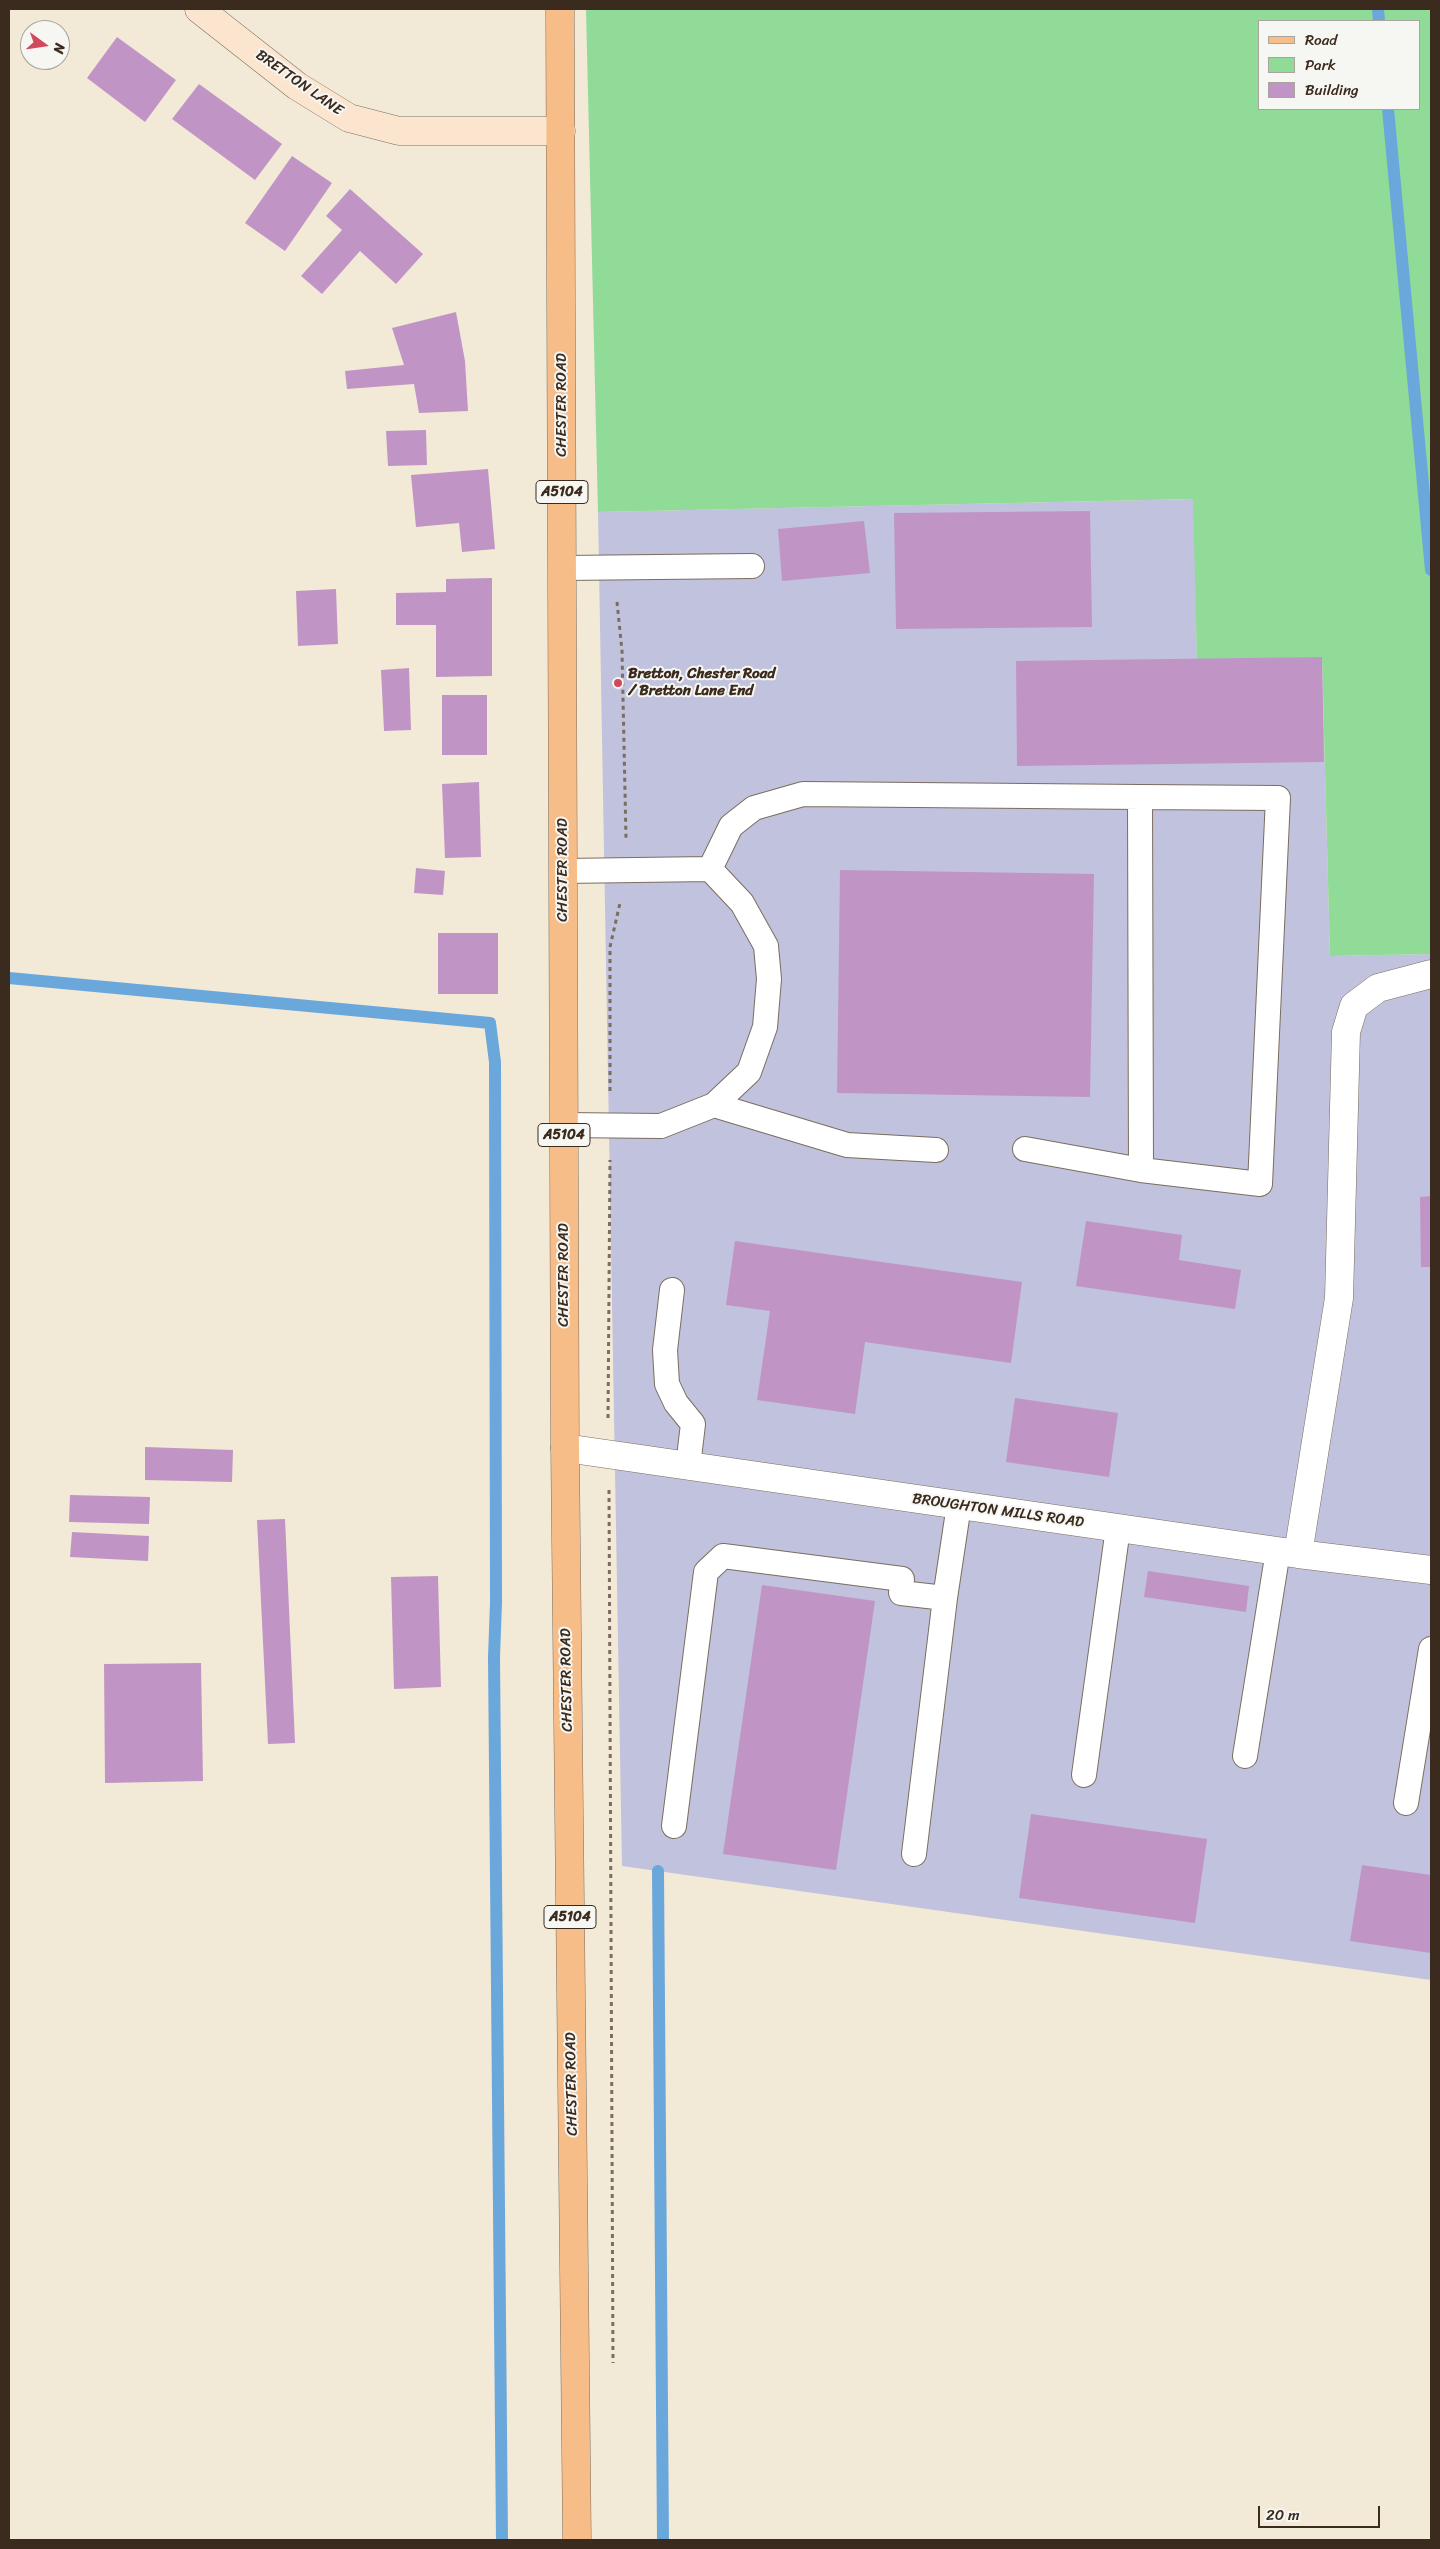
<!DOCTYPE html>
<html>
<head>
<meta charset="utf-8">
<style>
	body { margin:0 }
	#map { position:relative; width:1440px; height:2549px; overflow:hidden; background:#f2ead7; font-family:Sriracha,sans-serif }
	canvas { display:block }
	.frame { position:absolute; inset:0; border:10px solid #3b2a1e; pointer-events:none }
	.legend { position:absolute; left:1258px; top:20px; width:162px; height:90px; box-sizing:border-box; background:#f6f6f2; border:1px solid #aba49d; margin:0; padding:6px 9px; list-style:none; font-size:15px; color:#3b2a1e }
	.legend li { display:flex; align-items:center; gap:10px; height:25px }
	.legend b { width:25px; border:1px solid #aba49d }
	.north { position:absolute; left:20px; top:20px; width:50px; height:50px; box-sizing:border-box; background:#f6f6f2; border:1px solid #aba49d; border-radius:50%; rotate:104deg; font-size:14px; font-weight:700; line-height:20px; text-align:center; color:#3b2a1e }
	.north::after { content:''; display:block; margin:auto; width:18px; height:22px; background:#d1495b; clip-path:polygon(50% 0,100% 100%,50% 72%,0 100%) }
	.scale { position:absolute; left:1258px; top:2506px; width:122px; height:22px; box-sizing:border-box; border:2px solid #3b2a1e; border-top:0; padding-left:6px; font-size:15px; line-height:18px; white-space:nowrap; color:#3b2a1e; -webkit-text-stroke:4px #f6f6f2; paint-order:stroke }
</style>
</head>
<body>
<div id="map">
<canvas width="1440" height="2549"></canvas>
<div class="frame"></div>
<ul class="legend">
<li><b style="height:6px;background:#f7bd88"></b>Road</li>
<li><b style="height:14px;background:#90db98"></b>Park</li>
<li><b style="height:14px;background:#c095c6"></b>Building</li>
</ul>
<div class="north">N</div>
<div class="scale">20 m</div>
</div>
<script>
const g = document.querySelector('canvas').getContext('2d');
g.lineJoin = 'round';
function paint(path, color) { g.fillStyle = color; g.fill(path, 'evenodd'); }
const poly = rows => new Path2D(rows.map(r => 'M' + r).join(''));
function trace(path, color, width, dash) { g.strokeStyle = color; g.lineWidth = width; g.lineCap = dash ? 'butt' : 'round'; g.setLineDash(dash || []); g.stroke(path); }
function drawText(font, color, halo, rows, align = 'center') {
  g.font = font + ' Sriracha,sans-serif'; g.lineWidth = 4; g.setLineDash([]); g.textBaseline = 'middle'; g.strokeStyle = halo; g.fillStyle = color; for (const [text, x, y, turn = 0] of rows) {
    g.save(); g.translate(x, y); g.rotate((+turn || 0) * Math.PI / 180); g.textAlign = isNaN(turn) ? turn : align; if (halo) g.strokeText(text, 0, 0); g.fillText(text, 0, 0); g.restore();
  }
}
const industrial = poly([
	[1194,499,1197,662,1322,657,1330,956,1431,954,1431,1980,622,1866,598,512]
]);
const green = poly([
	[586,9,1431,9,1431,954,1330,956,1322,657,1197,662,1193,499,598,512],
	[1259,21,1419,21,1419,109,1259,109]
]);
const stream = poly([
	[1378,9,1379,21],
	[1388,109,1431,570],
	[9,978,490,1023,495,1062,496,1603,494,1657,502,2540],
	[658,1871,663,2540]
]);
const building = poly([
	[117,37,176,80,145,122,87,78],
	[199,84,282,144,255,180,172,119],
	[292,156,332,183,285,251,245,223],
	[350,189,423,254,396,284,360,251,322,294,301,276,342,230,326,216],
	[456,312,465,361,468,411,419,413,414,384,347,389,345,371,404,365,392,328],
	[426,430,427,465,388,466,386,431],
	[488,469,495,549,462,552,459,523,416,527,411,475],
	[1090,511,1092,627,896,629,894,513],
	[864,521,870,573,782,581,778,529],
	[492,578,492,676,436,677,436,625,396,625,396,593,446,592,446,579],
	[336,589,338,644,298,646,296,591],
	[1322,657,1324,762,1017,766,1016,661],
	[409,668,411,730,384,731,381,670],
	[442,695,487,695,487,755,442,755],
	[479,782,481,857,445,858,442,784],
	[416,868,445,871,443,895,414,893],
	[840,870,1094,874,1090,1097,837,1093],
	[438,933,498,933,498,994,438,994],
	[1431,1196,1431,1267,1421,1267,1420,1197],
	[1086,1221,1182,1235,1179,1260,1241,1270,1235,1309,1076,1286],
	[735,1241,1022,1282,1011,1363,865,1342,855,1414,757,1400,770,1311,726,1305],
	[1015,1398,1118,1413,1109,1477,1006,1462],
	[145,1447,233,1450,232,1482,145,1480],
	[70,1495,150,1497,149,1524,69,1522],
	[285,1519,295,1743,268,1744,257,1520],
	[72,1532,149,1536,148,1561,70,1557],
	[1148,1571,1249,1586,1246,1612,1144,1597],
	[438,1576,441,1687,394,1689,391,1577],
	[762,1585,875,1601,836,1870,723,1854],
	[201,1663,203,1781,105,1783,104,1664],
	[1031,1814,1207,1839,1195,1923,1019,1898],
	[1362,1865,1431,1875,1431,1953,1350,1941]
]);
const path = poly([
	[617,602,622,651,626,838],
	[610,1091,610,947,620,903],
	[608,1418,610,1160],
	[609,1490,613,2363]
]);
const lane = poly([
	[563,568,752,566],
	[563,871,710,869,731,826,754,808,803,794,1140,797,1278,798,1260,1184,1141,1170,1140,797],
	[714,1105,847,1145,936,1150],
	[564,1125,661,1126,714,1105,749,1072,765,1027,769,979,766,946,742,903,710,869],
	[1025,1149,1141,1170],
	[672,1290,665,1350,667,1384,676,1403,693,1424,688,1466],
	[1245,1756,1278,1551],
	[1084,1775,1118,1528],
	[1406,1803,1431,1649],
	[674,1826,706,1572,723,1556,902,1579,901,1593,945,1598],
	[914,1854,945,1598,959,1505]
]);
const street = poly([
	[565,1448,1298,1554,1431,1570],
	[1298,1554,1339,1298,1346,1032,1354,1006,1378,988,1431,974]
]);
const secondary = poly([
	[199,9,297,86,349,118,399,131,561,131]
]);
const primary = poly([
	[560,9,565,1448,577,2540]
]);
const markers = [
	[618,683,5,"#d1495b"]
];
const shields = [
	[562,492,52],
	[564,1135,52],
	[570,1917,52]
];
const shieldNames = [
	["A5104",562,492],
	["A5104",564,1135],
	["A5104",570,1917]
];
const streetNames = [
	["BRETTON LANE",299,83,35],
	["CHESTER ROAD",562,405,-90],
	["CHESTER ROAD",563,870,-90],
	["CHESTER ROAD",564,1275,-90],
	["BROUGHTON MILLS ROAD",998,1511,8],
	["CHESTER ROAD",567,1680,-91],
	["CHESTER ROAD",572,2084,-91]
];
const poiNames = [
	["Bretton, Chester Road",628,674],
	["/ Bretton Lane End",628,691]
];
paint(industrial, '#c1c2dd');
paint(green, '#90db98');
trace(stream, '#6aa7db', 12);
paint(building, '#c095c6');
trace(lane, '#7b6d5f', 26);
trace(street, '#7b6d5f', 29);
trace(secondary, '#7b6d5f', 29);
trace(primary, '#7b6d5f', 29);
trace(path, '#7b6d5f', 3, [4, 4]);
trace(lane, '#fff', 24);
trace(street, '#fff', 28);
trace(secondary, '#fce5cf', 28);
trace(primary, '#f7bd88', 28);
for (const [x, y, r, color] of markers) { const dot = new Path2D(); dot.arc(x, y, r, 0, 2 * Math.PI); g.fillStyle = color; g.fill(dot); trace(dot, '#f6f6f2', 2); }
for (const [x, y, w] of shields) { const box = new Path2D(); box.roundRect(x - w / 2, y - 11.5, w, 23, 4); g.fillStyle = '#f6f6f2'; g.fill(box); trace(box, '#3b2a1e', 1); }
drawText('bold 14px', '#3b2a1e', null, shieldNames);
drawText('15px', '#3b2a1e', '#f6f6f2', streetNames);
drawText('bold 15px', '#3b2a1e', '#f6f6f2', poiNames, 'left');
</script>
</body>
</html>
